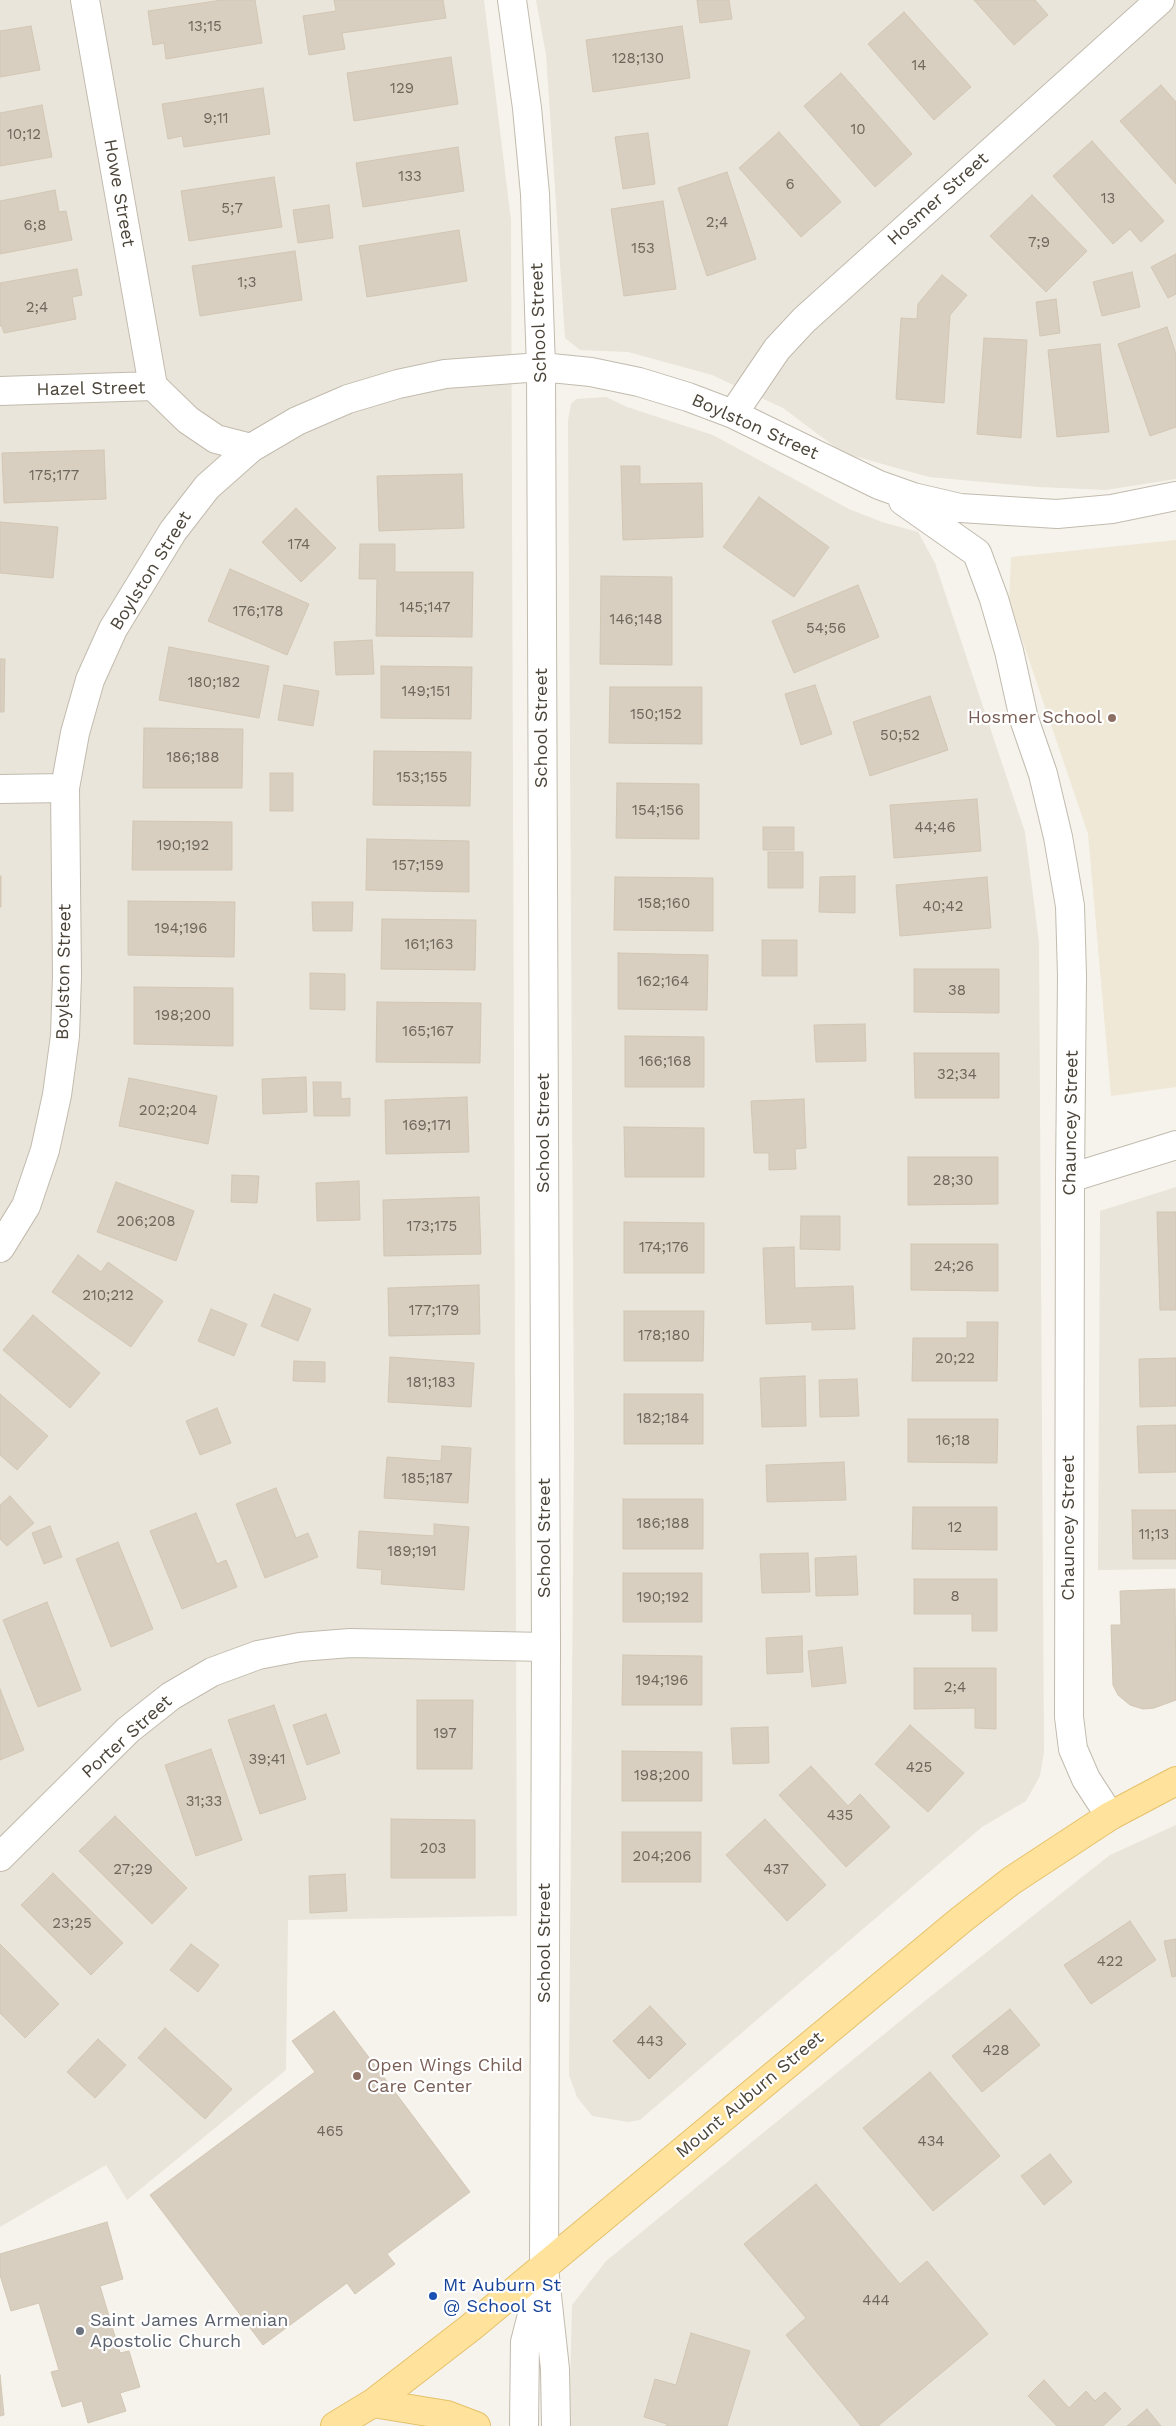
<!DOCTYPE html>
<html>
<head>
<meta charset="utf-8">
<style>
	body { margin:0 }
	canvas { display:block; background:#f6f3ec }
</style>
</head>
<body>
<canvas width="1176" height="2426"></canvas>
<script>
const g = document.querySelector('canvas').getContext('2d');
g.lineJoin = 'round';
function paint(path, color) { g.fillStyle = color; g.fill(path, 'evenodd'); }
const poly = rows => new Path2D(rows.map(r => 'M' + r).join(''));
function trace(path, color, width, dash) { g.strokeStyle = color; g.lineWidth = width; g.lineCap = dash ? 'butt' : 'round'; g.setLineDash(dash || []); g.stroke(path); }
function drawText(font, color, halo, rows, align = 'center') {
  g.font = font + ' "Work Sans",sans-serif'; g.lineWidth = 4.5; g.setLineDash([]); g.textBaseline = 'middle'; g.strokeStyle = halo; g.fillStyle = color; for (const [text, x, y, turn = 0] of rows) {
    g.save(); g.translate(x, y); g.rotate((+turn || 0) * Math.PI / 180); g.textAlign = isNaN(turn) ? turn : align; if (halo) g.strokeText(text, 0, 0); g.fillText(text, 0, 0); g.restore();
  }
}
const residential = poly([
	[0,0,484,0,511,220,517,1916,288,1920,286,2070,127,2200,106,2165,0,2227],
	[536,0,1176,0,1176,479,1106,490,1038,487,929,477,843,453,783,408,712,375,628,352,580,350,565,338,546,55],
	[606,397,627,407,713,435,849,509,882,522,918,532,935,563,1025,832,1039,942,1044,1752,1040,1776,1026,1801,982,1827,640,2120,628,2122,592,2116,577,2097,569,2075,574,1436,568,421,571,404,576,399],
	[1176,1187,1176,1569,1098,1570,1100,1211],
	[1176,1825,1176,2426,569,2426,572,2305,606,2261,926,2000,1110,1855]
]);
const education = poly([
	[1176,540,1176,1087,1111,1096,1088,834,1009,601,1011,557]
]);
const building = poly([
	[222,0,255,0,262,43,166,59,164,43,153,45,148,11,222,0],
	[334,0,443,0,446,18,342,33,345,49,309,55,303,16,336,11,334,0],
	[697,0,729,0,732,19,700,23,697,0],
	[974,0,1035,0,1048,15,1014,45,974,0],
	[904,12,971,87,934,120,868,44,904,12],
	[31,26,40,70,0,77,0,31,31,26],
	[682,26,690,78,593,92,586,40,682,26],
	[451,57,458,104,354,121,347,73,451,57],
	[841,73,912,154,875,187,804,106,841,73],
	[1161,85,1176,102,1176,184,1120,121,1161,85],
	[263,88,270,134,184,147,182,136,168,139,162,104,263,88],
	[42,105,52,157,0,166,0,113,42,105],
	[779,132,841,202,801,237,739,168,779,132],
	[648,133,655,184,623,189,615,137,648,133],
	[1092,141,1164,221,1141,242,1130,229,1113,244,1053,176,1092,141],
	[458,147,464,191,363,207,356,163,458,147],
	[727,172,756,259,707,276,678,188,727,172],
	[274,177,282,227,189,241,181,191,274,177],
	[55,190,59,212,66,211,72,240,0,254,0,201,55,190],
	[1032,195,1087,251,1046,292,990,236,1032,195],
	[663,201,676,289,624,296,611,209,663,201],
	[329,205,333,238,298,243,293,210,329,205],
	[459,230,467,281,367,297,359,246,459,230],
	[295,251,302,300,200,316,192,266,295,251],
	[1176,254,1176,294,1168,298,1151,267,1176,254],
	[77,269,82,295,72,297,76,319,4,333,2,326,0,326,0,283,77,269],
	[1132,272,1140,307,1102,316,1093,282,1132,272],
	[942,275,967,295,950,315,944,403,896,399,901,318,917,319,918,304,942,275],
	[1056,299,1060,333,1040,336,1036,302,1056,299],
	[1167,327,1176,354,1176,427,1150,436,1118,344,1167,327],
	[984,338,1027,340,1021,438,977,434,984,338],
	[1100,344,1109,432,1057,437,1048,350,1100,344],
	[104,450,106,499,4,503,2,453,104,450],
	[621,466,640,466,640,484,702,483,703,537,623,540,621,466],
	[462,474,464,528,379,531,377,476,462,474],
	[759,497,829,547,794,597,723,547,759,497],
	[296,508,336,548,301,582,262,542,296,508],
	[0,522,58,527,53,578,0,573,0,522],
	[360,544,395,544,395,572,473,572,472,637,376,636,377,579,359,579,360,544],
	[230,569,309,604,287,655,208,621,230,569],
	[601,576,672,577,672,665,600,664,601,576],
	[858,585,879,637,794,673,772,621,858,585],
	[372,640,374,674,336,675,334,642,372,640],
	[169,647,269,666,259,718,159,700,169,647],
	[0,659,5,659,4,712,0,712,0,659],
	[381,666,472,667,471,719,381,718,381,666],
	[284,685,319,691,313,726,278,720,284,685],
	[815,685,832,734,801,745,785,694,815,685],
	[610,687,702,687,702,744,609,743,610,687],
	[930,696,948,750,870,776,853,722,930,696],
	[144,728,243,729,242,788,143,788,144,728],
	[374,751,471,752,470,806,373,805,374,751],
	[270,773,293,773,293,811,270,811,270,773],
	[617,783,699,784,699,839,616,838,617,783],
	[977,799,981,851,894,858,890,805,977,799],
	[133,821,232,822,232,870,132,870,133,821],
	[763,827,794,827,794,850,763,850,763,827],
	[367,839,469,841,469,892,366,890,367,839],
	[768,852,803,852,803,888,768,888,768,852],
	[0,876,1,876,1,907,0,907,0,876],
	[855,876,855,913,819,912,820,877,855,876],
	[615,877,713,878,713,931,614,930,615,877],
	[987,877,991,928,900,936,896,885,987,877],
	[128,901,235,902,234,957,128,955,128,901],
	[312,902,353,902,352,931,313,931,312,902],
	[382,919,476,920,475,970,381,969,382,919],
	[762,940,797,940,797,976,762,976,762,940],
	[618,953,708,955,707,1010,618,1009,618,953],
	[914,969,999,969,999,1013,914,1012,914,969],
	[310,973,345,974,345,1010,310,1009,310,973],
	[134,987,233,988,233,1046,134,1044,134,987],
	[377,1002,481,1003,480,1063,376,1062,377,1002],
	[865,1024,866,1061,816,1062,814,1025,865,1024],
	[625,1036,704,1037,704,1087,625,1087,625,1036],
	[914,1053,999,1053,999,1098,915,1098,914,1053],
	[306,1077,307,1112,263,1114,262,1079,306,1077],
	[129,1078,217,1096,208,1144,119,1126,129,1078],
	[313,1082,341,1082,341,1099,350,1098,350,1116,314,1116,313,1082],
	[467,1097,469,1152,386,1154,385,1100,467,1097],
	[804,1099,806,1148,795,1149,796,1169,769,1170,769,1153,754,1153,751,1101,804,1099],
	[624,1127,704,1128,704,1177,625,1177,624,1127],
	[908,1157,998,1157,998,1204,908,1205,908,1157],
	[232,1175,259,1176,257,1203,231,1202,232,1175],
	[359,1181,360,1220,317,1221,316,1183,359,1181],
	[116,1182,194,1211,176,1261,97,1232,116,1182],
	[479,1197,481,1254,384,1256,383,1200,479,1197],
	[1157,1212,1176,1212,1176,1310,1160,1310,1157,1212],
	[801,1216,840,1216,840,1250,800,1249,801,1216],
	[624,1222,704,1223,704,1273,624,1273,624,1222],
	[911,1244,998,1244,998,1291,911,1290,911,1244],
	[794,1247,795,1288,853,1286,855,1329,812,1330,812,1322,766,1324,763,1248,794,1247],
	[78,1255,101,1272,108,1262,163,1301,131,1347,52,1292,78,1255],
	[479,1285,480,1334,389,1336,388,1288,479,1285],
	[274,1294,311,1309,298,1341,261,1326,274,1294],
	[211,1309,247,1324,234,1356,198,1341,211,1309],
	[624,1311,704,1311,703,1361,624,1361,624,1311],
	[33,1315,100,1373,70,1408,3,1350,33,1315],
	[967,1322,998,1322,997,1381,912,1381,913,1338,967,1338,967,1322],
	[390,1357,474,1363,471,1407,388,1402,390,1357],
	[1176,1358,1176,1406,1140,1407,1139,1359,1176,1358],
	[294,1361,325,1362,325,1382,293,1381,294,1361],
	[805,1376,806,1426,762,1427,760,1378,805,1376],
	[857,1379,859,1416,820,1417,819,1380,857,1379],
	[0,1394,48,1436,17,1470,0,1455,0,1394],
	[624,1394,703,1394,703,1444,624,1444,624,1394],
	[217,1408,231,1443,200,1455,186,1421,217,1408],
	[908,1419,998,1419,997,1463,908,1462,908,1419],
	[1176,1425,1176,1472,1139,1473,1137,1426,1176,1425],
	[442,1446,471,1448,468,1503,384,1498,387,1457,441,1461,442,1446],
	[844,1462,846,1500,767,1502,766,1465,844,1462],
	[276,1488,296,1538,308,1533,318,1557,265,1578,236,1504,276,1488],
	[10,1496,34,1523,7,1546,0,1539,0,1505,10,1496],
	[623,1499,703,1499,703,1549,623,1549,623,1499],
	[913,1507,997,1507,997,1550,912,1549,913,1507],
	[1132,1510,1176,1510,1176,1559,1133,1559,1132,1510],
	[196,1513,217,1564,226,1560,237,1587,182,1609,150,1531,196,1513],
	[434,1524,469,1527,464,1590,381,1584,382,1570,357,1568,359,1531,434,1536,434,1524],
	[50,1526,62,1557,44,1564,32,1533,50,1526],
	[118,1542,153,1629,111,1647,76,1559,118,1542],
	[808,1553,810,1592,762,1593,760,1554,808,1553],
	[856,1556,858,1595,816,1596,815,1558,856,1556],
	[623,1573,702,1573,702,1622,623,1622,623,1573],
	[914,1579,997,1579,997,1631,972,1631,972,1614,914,1614,914,1579],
	[1175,1589,1176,1700,1154,1708,1143,1709,1130,1705,1118,1695,1113,1685,1111,1625,1121,1625,1120,1591,1175,1589],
	[47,1602,81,1690,38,1707,3,1620,47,1602],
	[802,1636,803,1672,767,1674,766,1638,802,1636],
	[842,1647,846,1683,812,1687,808,1651,842,1647],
	[623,1655,702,1656,702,1705,622,1705,623,1655],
	[914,1668,996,1668,996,1729,975,1728,975,1708,914,1709,914,1668],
	[0,1689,24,1750,0,1760,0,1689],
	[417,1700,473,1700,472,1769,417,1769,417,1700],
	[274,1705,306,1799,260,1814,228,1720,274,1705],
	[326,1714,340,1753,307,1765,293,1725,326,1714],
	[910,1725,964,1773,928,1812,875,1764,910,1725],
	[768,1727,769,1763,733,1764,731,1728,768,1727],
	[211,1749,242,1840,196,1856,165,1765,211,1749],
	[622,1751,702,1752,702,1801,622,1801,622,1751],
	[811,1766,848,1806,860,1794,890,1827,846,1867,779,1795,811,1766],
	[115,1816,187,1888,152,1924,79,1851,115,1816],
	[391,1819,475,1820,475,1878,391,1878,391,1819],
	[765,1819,826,1885,787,1921,726,1855,765,1819],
	[622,1832,701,1832,701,1882,622,1882,622,1832],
	[53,1873,123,1943,91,1975,21,1905,53,1873],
	[345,1874,347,1911,310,1913,309,1876,345,1874],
	[1130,1921,1156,1960,1091,2004,1064,1965,1130,1921],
	[1176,1939,1176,1976,1172,1977,1164,1941,1176,1939],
	[0,1944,59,2004,25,2038,0,2013,0,1944],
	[191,1944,219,1965,198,1992,170,1970,191,1944],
	[650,2006,686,2044,649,2079,613,2041,650,2006],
	[1010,2009,1040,2045,982,2092,952,2056,1010,2009],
	[334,2011,470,2192,387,2254,395,2264,355,2294,347,2283,263,2345,150,2195,315,2072,292,2041,334,2011],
	[165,2028,232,2089,205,2119,138,2058,165,2028],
	[98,2039,126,2065,95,2098,67,2072,98,2039],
	[930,2072,1000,2156,933,2211,863,2128,930,2072],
	[1050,2154,1072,2182,1044,2205,1021,2176,1050,2154],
	[816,2184,900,2284,927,2261,988,2334,878,2426,861,2426,786,2335,806,2318,744,2244,816,2184],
	[107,2222,123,2279,100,2286,120,2353,129,2351,140,2387,120,2393,126,2411,88,2423,82,2401,62,2407,51,2372,59,2370,39,2303,11,2311,0,2275,0,2254,107,2222],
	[691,2333,750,2351,727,2426,666,2426,667,2424,644,2417,655,2379,676,2385,691,2333],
	[0,2375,4,2415,0,2416,0,2375],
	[1044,2380,1069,2408,1086,2391,1095,2401,1105,2392,1121,2409,1103,2426,1057,2426,1028,2396,1044,2380],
	[1147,2409,1161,2426,1127,2426,1147,2409]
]);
const minor = poly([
	[85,0,153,386],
	[512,0,527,108,535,194,541,367,546,1647,544,2268,555,2369,556,2426],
	[0,391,153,386,188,420,216,439,251,448],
	[733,414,777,349,804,320,1160,0],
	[903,501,977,553,994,599,1009,651,1024,719,1043,774,1058,837,1070,906,1072,976,1070,1178,1069,1717,1073,1749,1086,1779,1110,1816],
	[0,789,65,788],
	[1070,1178,1176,1145],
	[0,1248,26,1206,45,1150,57,1095,65,1036,67,976,65,788,75,733,90,680,113,629,173,531,207,487,251,448,297,421,348,399,398,384,445,374,541,367,591,372,639,382,688,397,733,414,879,485,913,497,960,508,1057,514,1112,509,1176,496],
	[0,1857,128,1730,171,1696,212,1672,258,1655,300,1647,350,1643,546,1647],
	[524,2426,525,2342,540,2284]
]);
const major = poly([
	[373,2403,447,2415,476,2426],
	[335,2426,373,2403,470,2328,962,1919,1011,1881,1110,1816,1176,1781]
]);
const markers = [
	[1112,718,5,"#8d6e63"],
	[357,2076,5,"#8d6e63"],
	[433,2296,5,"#1a4fb4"],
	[80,2331,5,"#6b7280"]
];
const numberNames = [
	["13;15",205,27],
	["128;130",638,59],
	["14",919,66],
	["129",402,89],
	["9;11",216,119],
	["10",858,130],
	["10;12",24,135],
	["133",410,177],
	["6",790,185],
	["13",1108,199],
	["5;7",232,209],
	["2;4",717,223],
	["6;8",35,226],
	["7;9",1039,243],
	["153",643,249],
	["1;3",247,283],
	["2;4",37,308],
	["175;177",54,476],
	["174",299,545],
	["145;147",425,608],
	["176;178",258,612],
	["146;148",636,620],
	["54;56",826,629],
	["180;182",214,683],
	["149;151",426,692],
	["150;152",656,715],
	["50;52",900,736],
	["186;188",193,758],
	["153;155",422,778],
	["154;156",658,811],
	["44;46",935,828],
	["190;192",183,846],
	["157;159",418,866],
	["158;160",664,904],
	["40;42",943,907],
	["194;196",181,929],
	["161;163",429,945],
	["162;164",663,982],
	["38",957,991],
	["198;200",183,1016],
	["165;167",428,1032],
	["166;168",665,1062],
	["32;34",957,1075],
	["202;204",168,1111],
	["169;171",427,1126],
	["28;30",953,1181],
	["206;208",146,1222],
	["173;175",432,1227],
	["174;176",664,1248],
	["24;26",954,1267],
	["210;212",108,1296],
	["177;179",434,1311],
	["178;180",664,1336],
	["20;22",955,1359],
	["181;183",431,1383],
	["182;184",663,1419],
	["16;18",953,1441],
	["185;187",427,1479],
	["186;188",663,1524],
	["12",955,1528],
	["11;13",1154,1535],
	["189;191",412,1552],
	["8",955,1597],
	["190;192",663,1598],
	["194;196",662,1681],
	["2;4",955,1688],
	["197",445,1734],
	["39;41",267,1760],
	["425",919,1768],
	["198;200",662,1776],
	["31;33",204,1802],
	["435",840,1816],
	["203",433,1849],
	["204;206",662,1857],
	["27;29",133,1870],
	["437",776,1870],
	["23;25",72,1924],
	["422",1110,1962],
	["443",650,2042],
	["428",996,2051],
	["465",330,2132],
	["434",931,2142],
	["444",876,2301]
];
const streetNames = [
	["Howe Street",119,193,80],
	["Hosmer Street",938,199,-42],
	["School Street",539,323,-92],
	["Hazel Street",91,389,-1],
	["Boylston Street",755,427,24],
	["Boylston Street",151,571,-58],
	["School Street",542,728,-90],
	["Boylston Street",64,972,-89],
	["Chauncey Street",1071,1123,-89],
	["School Street",544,1133,-90],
	["Chauncey Street",1069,1528,-90],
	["School Street",545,1538,-90],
	["Porter Street",127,1737,-42],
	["School Street",545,1943,-90],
	["Mount Auburn Street",750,2095,-40]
];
const educationNames = [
	["Hosmer School",1102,718],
	["Open Wings Child",367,2066,"left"],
	["Care Center",367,2087,"left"]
];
const transitNames = [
	["Mt Auburn St",443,2286],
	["@ School St",443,2307]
];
const worshipNames = [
	["Saint James Armenian",90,2321],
	["Apostolic Church",90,2342]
];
paint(residential, '#eae5da');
paint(education, '#efe8d6');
paint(building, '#d8cfc1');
trace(building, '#d3c7b4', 1);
trace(minor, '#c2bbae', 30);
trace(major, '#e6c16a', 30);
trace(minor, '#fff', 28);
trace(major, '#ffe39c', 28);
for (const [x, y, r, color] of markers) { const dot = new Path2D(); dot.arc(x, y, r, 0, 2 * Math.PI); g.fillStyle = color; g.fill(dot); trace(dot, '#fff', 2); }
drawText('15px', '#6e675b', null, numberNames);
drawText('18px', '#4b4439', '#fff', streetNames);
drawText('18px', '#785e54', '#fff', educationNames, 'right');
drawText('18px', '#164399', '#fff', transitNames, 'left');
drawText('18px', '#5b616d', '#fff', worshipNames, 'left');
</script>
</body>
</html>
